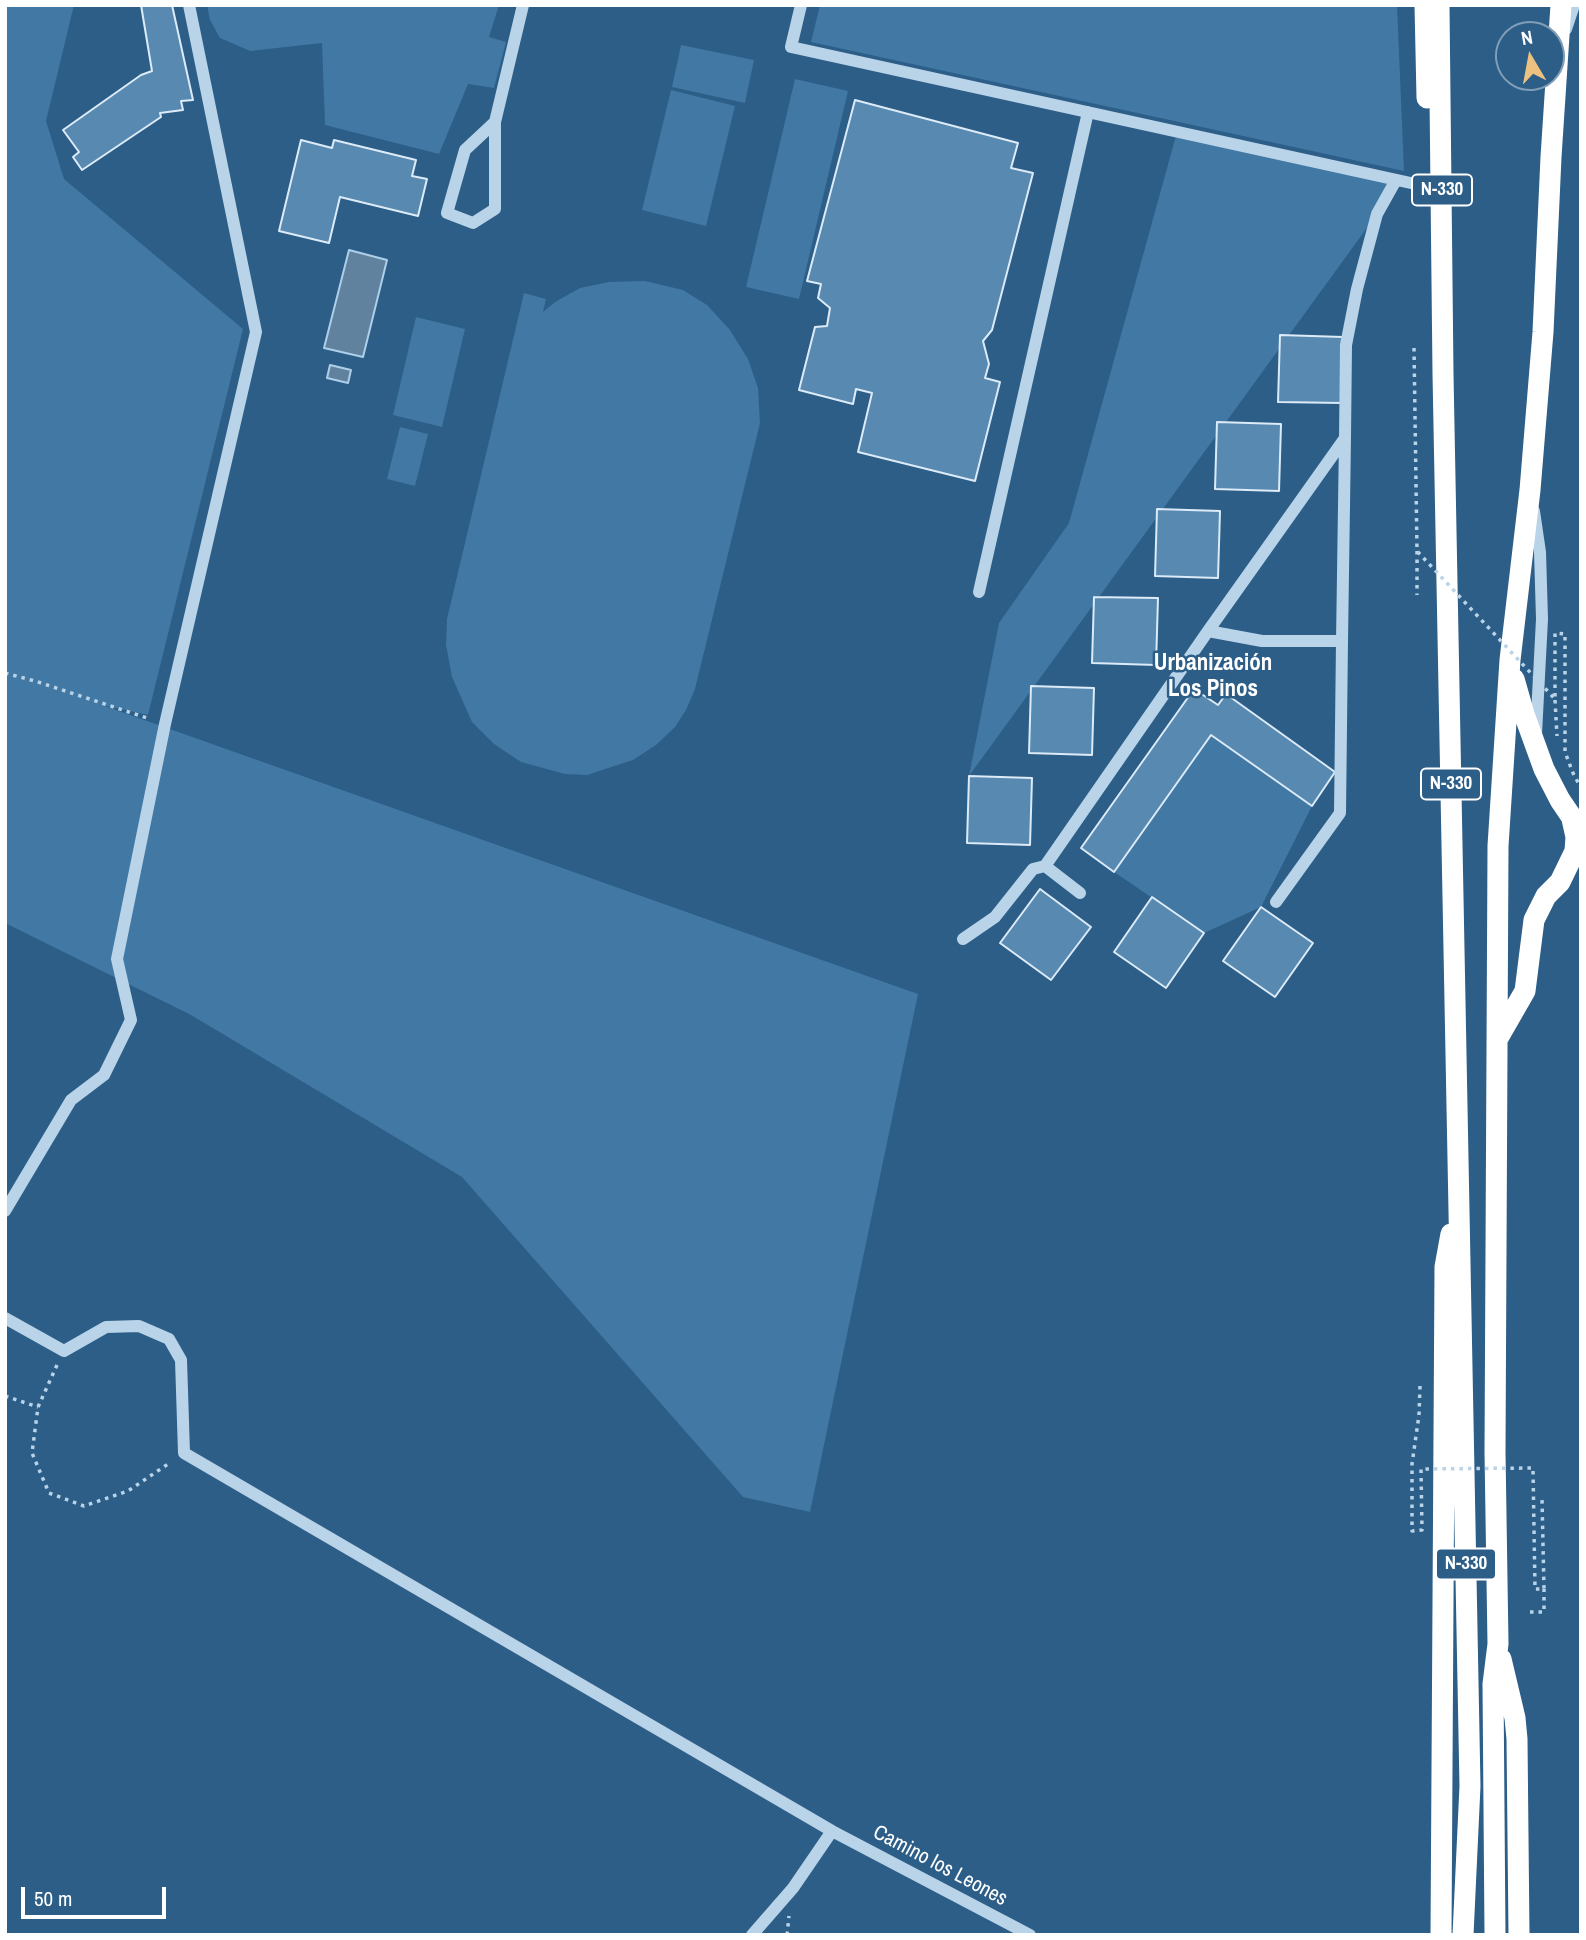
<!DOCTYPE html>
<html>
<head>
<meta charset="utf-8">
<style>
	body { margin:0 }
	#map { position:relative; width:1586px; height:1940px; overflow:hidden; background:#2c5e88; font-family:"Archivo Narrow",sans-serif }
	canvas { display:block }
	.frame { position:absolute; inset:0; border:7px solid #fff; pointer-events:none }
	.north { position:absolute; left:1495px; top:21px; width:70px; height:70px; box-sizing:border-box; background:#2c5e88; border:2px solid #809eb8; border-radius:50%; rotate:350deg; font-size:19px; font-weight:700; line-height:28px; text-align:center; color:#fff }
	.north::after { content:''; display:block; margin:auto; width:24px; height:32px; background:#edc281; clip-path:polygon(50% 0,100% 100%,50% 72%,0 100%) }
	.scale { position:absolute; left:21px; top:1887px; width:145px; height:32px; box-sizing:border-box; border:4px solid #fff; border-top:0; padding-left:9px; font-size:21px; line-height:24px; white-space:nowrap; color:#fff; -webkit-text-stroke:5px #2c5e88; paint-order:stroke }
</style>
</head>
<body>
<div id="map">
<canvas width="1586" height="1940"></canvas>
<div class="frame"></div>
<div class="north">N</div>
<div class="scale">50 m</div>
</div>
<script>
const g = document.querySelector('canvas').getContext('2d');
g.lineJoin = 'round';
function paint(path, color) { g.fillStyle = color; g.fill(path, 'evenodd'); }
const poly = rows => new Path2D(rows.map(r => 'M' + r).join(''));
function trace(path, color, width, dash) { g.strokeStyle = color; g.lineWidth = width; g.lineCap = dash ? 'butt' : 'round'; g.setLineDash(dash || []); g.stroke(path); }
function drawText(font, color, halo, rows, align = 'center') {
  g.font = font + ' "Archivo Narrow",sans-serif'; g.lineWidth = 5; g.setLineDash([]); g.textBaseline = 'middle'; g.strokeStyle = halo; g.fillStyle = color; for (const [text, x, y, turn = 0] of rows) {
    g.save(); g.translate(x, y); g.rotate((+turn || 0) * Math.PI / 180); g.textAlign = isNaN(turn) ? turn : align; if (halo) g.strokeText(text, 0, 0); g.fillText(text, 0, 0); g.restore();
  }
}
const green = poly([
	[5,5,74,5,46,121,64,179,243,329,148,715,102,705,918,994,810,1512,743,1497,462,1177,191,1015,5,923],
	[207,5,499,5,489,37,506,42,494,88,468,84,439,154,325,125,322,43,250,51,220,38,210,20],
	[820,5,1397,5,1404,171,811,42],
	[681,45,754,60,745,103,672,87],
	[795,79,848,91,799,299,746,287],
	[671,90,735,106,706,226,642,210],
	[1177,132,1396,180,1377,214,969,776,999,623,1069,523],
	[645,281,683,290,707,305,730,330,748,359,758,388,760,423,695,689,686,710,675,727,656,745,633,760,587,775,565,774,521,762,494,744,472,722,452,677,446,645,447,619,524,293,546,299,543,312,555,302,580,288,609,282],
	[416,317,465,329,442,427,393,415],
	[400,427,428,434,415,486,387,479],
	[1211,735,1312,806,1261,907,1204,933,1114,872]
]);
const water = poly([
	[349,250,387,260,363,357,324,348,349,250],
	[330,365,351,370,348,383,327,378,330,365]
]);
const building = poly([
	[141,5,172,5,193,100,181,101,183,110,160,113,161,117,82,170,73,157,79,152,63,130,141,75,152,71,141,5],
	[855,100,1018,143,1011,168,1033,173,992,330,983,341,989,364,985,378,1000,382,975,481,858,452,872,393,856,389,853,404,799,390,815,327,827,326,830,308,818,298,821,284,807,281,855,100],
	[301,140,332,148,334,140,416,160,412,176,427,179,418,216,340,197,329,243,279,231,301,140],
	[1280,335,1343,337,1342,403,1278,402,1280,335],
	[1217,422,1281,424,1279,491,1215,489,1217,422],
	[1157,509,1220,511,1218,578,1155,576,1157,509],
	[1094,597,1158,598,1156,665,1092,663,1094,597],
	[1031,686,1094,688,1092,755,1029,753,1031,686],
	[1194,689,1218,705,1226,694,1335,772,1312,806,1211,735,1114,872,1081,848,1194,689],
	[969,776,1032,778,1030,845,967,843,969,776],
	[1040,889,1091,927,1051,980,1000,943,1040,889],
	[1152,897,1204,933,1166,988,1114,952,1152,897],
	[1261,907,1313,943,1275,997,1223,961,1261,907]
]);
const path = poly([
	[1417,551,1417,595],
	[5,673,35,681,150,719],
	[1555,700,1557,736],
	[57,1365,38,1407,32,1453,49,1493,84,1506,128,1491,171,1462],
	[5,1396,38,1407],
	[1530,1612,1544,1612,1544,1589],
	[787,1935,789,1916]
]);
const minor = poly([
	[801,5,791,47,1429,187],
	[1566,29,1574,5],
	[495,122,465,150,447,213,473,223,495,209,495,122,523,5],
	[1534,511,1540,552,1542,619,1536,734],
	[979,592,1088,112],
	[1208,631,1262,641,1342,641,1345,438],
	[1080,893,1045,866,1208,631,1345,438,1346,345,1357,289,1377,214,1396,180],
	[1276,902,1340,813,1342,641],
	[963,939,995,917,1033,869,1045,866],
	[5,1211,71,1100,104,1075,131,1020,117,959,165,724,256,332,189,5],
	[5,1318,64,1351,106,1327,139,1326,169,1339,181,1360,184,1453,832,1831,1030,1935],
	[752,1935,793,1888,832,1831]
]);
const highway = poly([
	[1425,5,1427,98],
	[1439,5,1443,374,1470,1786,1463,1935],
	[1514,679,1524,714,1544,769,1560,800,1579,828],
	[1498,1038,1525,991,1534,920,1546,896,1560,882,1575,851,1576,837,1572,819],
	[1501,1659,1515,1718,1517,1739,1519,1935],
	[1441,1935,1445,1267,1451,1234],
	[1495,1935,1493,1684,1498,1644,1495,1452,1498,846,1510,660,1530,490,1543,332,1551,157,1561,5]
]);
const pathBridge = poly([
	[1414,348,1417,551,1555,699,1555,633,1565,634,1565,752,1573,773,1581,788],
	[1420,1386,1419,1415,1412,1464,1412,1531,1422,1530,1421,1469,1533,1468,1535,1589,1544,1589,1542,1499]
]);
const shields = [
	[1442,190,60],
	[1451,784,60],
	[1466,1564,60]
];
const shieldNames = [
	["N-330",1442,190],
	["N-330",1451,784],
	["N-330",1466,1564]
];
const streetNames = [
	["Camino los Leones",940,1866,28]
];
const neighbourhoodNames = [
	["Urbanización",1213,664],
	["Los Pinos",1213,690]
];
paint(green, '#4178a4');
paint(water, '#60829e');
trace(water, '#aecfe8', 2);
paint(building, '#5889b1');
trace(building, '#dcebf7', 2);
trace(path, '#b9d3e8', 3.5, [3.5, 5]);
trace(minor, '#b9d3e8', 12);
trace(highway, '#fff', 21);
trace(pathBridge, '#b9d3e8', 3.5, [3.5, 5]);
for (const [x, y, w] of shields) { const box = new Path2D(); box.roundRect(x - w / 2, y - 15.5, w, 31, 5); g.fillStyle = '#2c5e88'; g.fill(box); trace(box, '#fff', 2); }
drawText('bold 19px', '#fff', null, shieldNames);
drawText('21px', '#fff', '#2c5e88', streetNames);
drawText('bold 23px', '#fff', '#2c5e88', neighbourhoodNames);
</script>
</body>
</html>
